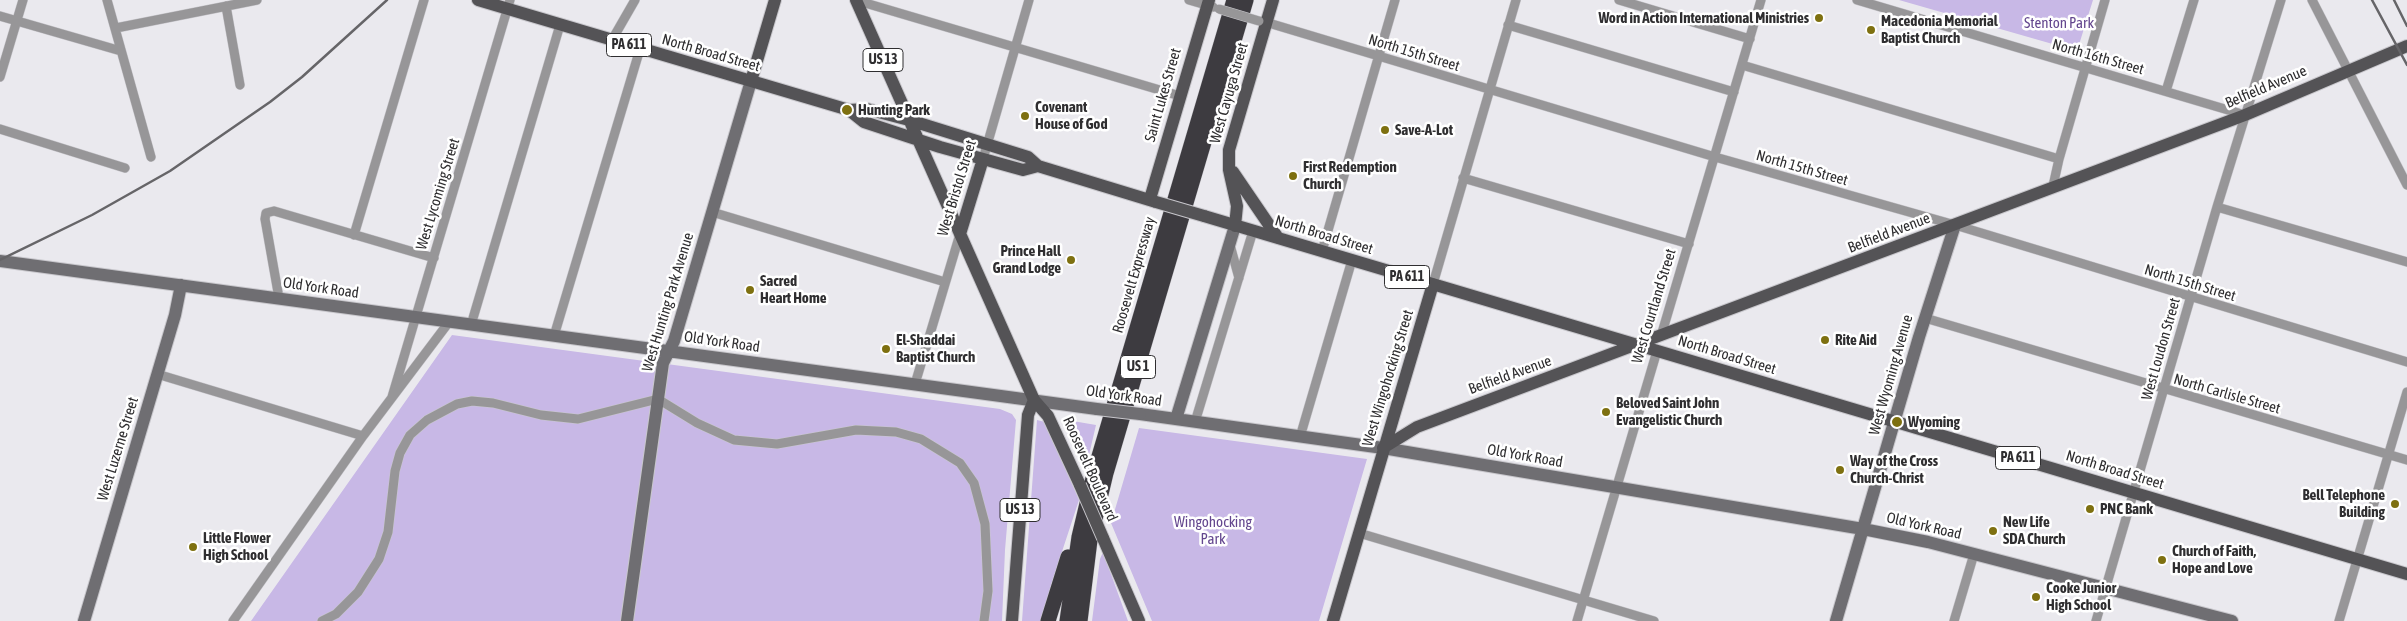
<!DOCTYPE html>
<html>
<head>
<meta charset="utf-8">
<style>
	body { margin:0 }
	canvas { display:block; background:#eae9ee }
</style>
</head>
<body>
<canvas width="2407" height="621"></canvas>
<script>
const g = document.querySelector('canvas').getContext('2d');
g.lineJoin = 'round';
function paint(path, color) { g.fillStyle = color; g.fill(path, 'evenodd'); }
const poly = rows => new Path2D(rows.map(r => 'M' + r).join(''));
function trace(path, color, width, dash) { g.strokeStyle = color; g.lineWidth = width; g.lineCap = dash ? 'butt' : 'round'; g.setLineDash(dash || []); g.stroke(path); }
function drawText(font, color, halo, rows, align = 'center') {
  g.font = font + ' "Asap Condensed",sans-serif'; g.lineWidth = 5; g.setLineDash([]); g.textBaseline = 'middle'; g.strokeStyle = halo; g.fillStyle = color; for (const [text, x, y, turn = 0] of rows) {
    g.save(); g.translate(x, y); g.rotate((+turn || 0) * Math.PI / 180); g.textAlign = isNaN(turn) ? turn : align; if (halo) g.strokeText(text, 0, 0); g.fillText(text, 0, 0); g.restore();
  }
}
const green = poly([
	[1899,0,2093,0,2077,51],
	[452,335,1000,409,1012,414,1016,420,1005,550,1002,621,251,621],
	[1061,419,1096,425,1085,472],
	[1037,420,1045,422,1079,500,1051,585,1042,621,1022,621],
	[1139,428,1367,459,1319,621,1152,621,1111,523],
	[1103,552,1128,621,1092,621,1100,559]
]);
const street = poly([
	[107,0,151,157],
	[855,0,1180,96],
	[1189,0,1213,7],
	[1619,0,1750,39],
	[1857,0,2245,115],
	[2312,0,2407,185],
	[226,6,240,85],
	[0,16,121,51],
	[1262,21,1715,157,1955,225,2407,362],
	[1508,25,1734,92],
	[116,28,257,0],
	[612,40,635,0],
	[1742,65,2059,159],
	[0,77,23,0],
	[2166,91,2194,0],
	[0,129,125,168],
	[983,159,1029,0],
	[1463,178,1689,244],
	[2053,186,2059,159,2105,0],
	[2217,207,2407,262],
	[712,212,945,282],
	[354,235,424,0],
	[1230,245,1239,278],
	[1322,251,1395,0],
	[1433,284,1516,0],
	[279,298,265,219,266,213,274,211,434,258],
	[1925,318,2407,460],
	[471,325,560,25],
	[554,336,640,49],
	[1661,336,1761,0],
	[157,374,363,436],
	[915,384,960,234],
	[392,397,510,0],
	[1195,422,1253,231],
	[1300,437,1352,260],
	[1359,533,1654,621],
	[233,621,363,436,449,322],
	[322,621,336,614,358,592,379,559,388,532,395,471,400,453,410,435,427,420,457,404,472,401,493,403,541,415,578,419,658,399,697,423,734,440,777,444,856,430,896,432,921,439,960,463,974,483,985,524,988,591,984,621],
	[1577,621,1657,351],
	[1954,621,1974,554],
	[2096,621,2217,207,2281,0],
	[2339,621,2407,392]
]);
const secondary = poly([
	[0,261,1097,409],
	[1140,414,1383,448,1863,529,1928,542,2232,621],
	[1176,419,1235,226],
	[84,621,175,315,181,285],
	[627,621,663,363,674,341,751,81],
	[1836,621,1919,337,1955,225]
]);
const primary = poly([
	[478,0,849,110,864,122,940,147,1023,170,1038,166],
	[856,0,1034,400,1048,416,1080,485],
	[751,81,775,0],
	[849,110,867,109,909,120,1028,157,1038,166,1156,202],
	[1233,172,1278,238],
	[1150,199,1209,0],
	[1204,216,2407,574],
	[1235,226,1237,206,1229,170,1229,150,1273,0],
	[960,234,983,159],
	[1383,448,1417,427,2245,115,2407,46],
	[1103,538,1139,621],
	[1012,621,1028,415,1034,400],
	[1333,621,1433,284]
]);
const highway = poly([
	[1048,621,1068,557],
	[1067,621,1079,537,1095,470,1234,0],
	[1080,621,1090,540,1106,473,1246,0]
]);
const rail = poly([
	[2372,0,2407,65],
	[2394,0,2407,26],
	[0,260,92,215,170,171,270,102,302,77,387,0]
]);
const streetBridge = poly([
	[1219,9,1259,21]
]);
const secondaryBridge = poly([
	[1097,409,1140,414]
]);
const primaryBridge = poly([
	[1156,202,1204,216],
	[1080,485,1103,538]
]);
const markers = [
	[1819,18,5,"#7e7010"],
	[1871,30,5,"#7e7010"],
	[847,110,6,"#7e7010"],
	[1025,116,5,"#7e7010"],
	[1385,130,5,"#7e7010"],
	[1293,176,5,"#7e7010"],
	[1071,260,5,"#7e7010"],
	[750,290,5,"#7e7010"],
	[1825,340,5,"#7e7010"],
	[886,349,5,"#7e7010"],
	[1606,412,5,"#7e7010"],
	[1897,422,6,"#7e7010"],
	[1840,470,5,"#7e7010"],
	[2395,504,5,"#7e7010"],
	[2090,509,5,"#7e7010"],
	[1993,531,5,"#7e7010"],
	[193,547,5,"#7e7010"],
	[2162,560,5,"#7e7010"],
	[2036,597,5,"#7e7010"]
];
const shields = [
	[629,45,45],
	[883,60,40],
	[1407,277,45],
	[1138,367,35],
	[2018,458,45],
	[1020,510,40]
];
const shieldNames = [
	["PA 611",629,45],
	["US 13",883,60],
	["PA 611",1407,277],
	["US 1",1138,367],
	["PA 611",2018,458],
	["US 13",1020,510]
];
const poiNames = [
	["Word in Action International Ministries",1809,18,"right"],
	["Macedonia Memorial",1881,21],
	["Baptist Church",1881,38],
	["Covenant",1035,107],
	["House of God",1035,124],
	["Hunting Park",858,110],
	["Save-A-Lot",1395,130],
	["First Redemption",1303,167],
	["Church",1303,184],
	["Prince Hall",1061,251,"right"],
	["Grand Lodge",1061,268,"right"],
	["Sacred",760,281],
	["Heart Home",760,298],
	["El-Shaddai",896,340],
	["Baptist Church",896,357],
	["Rite Aid",1835,340],
	["Beloved Saint John",1616,403],
	["Evangelistic Church",1616,420],
	["Wyoming",1908,422],
	["Way of the Cross",1850,461],
	["Church-Christ",1850,478],
	["Bell Telephone",2385,495,"right"],
	["Building",2385,512,"right"],
	["PNC Bank",2100,509],
	["New Life",2003,522],
	["SDA Church",2003,539],
	["Little Flower",203,538],
	["High School",203,555],
	["Church of Faith,",2172,551],
	["Hope and Love",2172,568],
	["Cooke Junior",2046,588],
	["High School",2046,605]
];
const parkNames = [
	["Stenton Park",2059,23],
	["Wingohocking",1213,522],
	["Park",1213,539]
];
const streetNames = [
	["North Broad Street",711,53,16],
	["North 15th Street",1414,53,17],
	["North 16th Street",2098,57,16],
	["Belfield Avenue",2266,87,-23],
	["West Cayuga Street",1229,93,-74],
	["Saint Lukes Street",1163,95,-74],
	["North 15th Street",1802,168,16],
	["West Bristol Street",957,188,-73],
	["West Lycoming Street",438,194,-73],
	["Belfield Avenue",1889,233,-21],
	["North Broad Street",1324,235,17],
	["Roosevelt Expressway",1134,275,-74],
	["North 15th Street",2190,283,17],
	["Old York Road",321,288,8],
	["West Hunting Park Avenue",668,302,-73],
	["West Courtland Street",1654,306,-73],
	["Old York Road",722,342,8],
	["West Loudon Street",2161,349,-74],
	["North Broad Street",1727,355,17],
	["Belfield Avenue",1510,375,-20],
	["West Wyoming Avenue",1891,375,-74],
	["West Wingohocking Street",1388,378,-73],
	["North Carlisle Street",2227,394,16],
	["Old York Road",1124,396,8],
	["West Luzerne Street",118,449,-73],
	["Old York Road",1525,456,10],
	["Roosevelt Boulevard",1090,469,66],
	["North Broad Street",2115,470,17],
	["Old York Road",1924,526,13]
];
paint(green, '#c8b8e6');
trace(street, '#c8c7cc', 10);
trace(secondary, '#c8c7cc', 14);
trace(primary, '#c8c7cc', 14);
trace(highway, '#c8c7cc', 16);
trace(street, '#979698', 9);
trace(secondary, '#6f6e72', 12);
trace(primary, '#545356', 12);
trace(highway, '#3d3b40', 15);
trace(rail, '#666568', 2.5);
trace(streetBridge, '#c8c7cc', 10, []);
trace(secondaryBridge, '#c8c7cc', 14, []);
trace(primaryBridge, '#c8c7cc', 14, []);
trace(streetBridge, '#979698', 9);
trace(secondaryBridge, '#6f6e72', 12);
trace(primaryBridge, '#545356', 12);
for (const [x, y, r, color] of markers) { const dot = new Path2D(); dot.arc(x, y, r, 0, 2 * Math.PI); g.fillStyle = color; g.fill(dot); trace(dot, '#fff', 2); }
for (const [x, y, w] of shields) { const box = new Path2D(); box.roundRect(x - w / 2, y - 11.5, w, 23, 4); g.fillStyle = '#fff'; g.fill(box); trace(box, '#2f2e30', 1); }
drawText('bold 14px', '#2f2e30', null, shieldNames);
drawText('bold 15px', '#2f2e30', '#fff', poiNames, 'left');
drawText('15px', '#63468e', '#fff', parkNames);
drawText('15px', '#2f2e30', '#fff', streetNames);
</script>
</body>
</html>
